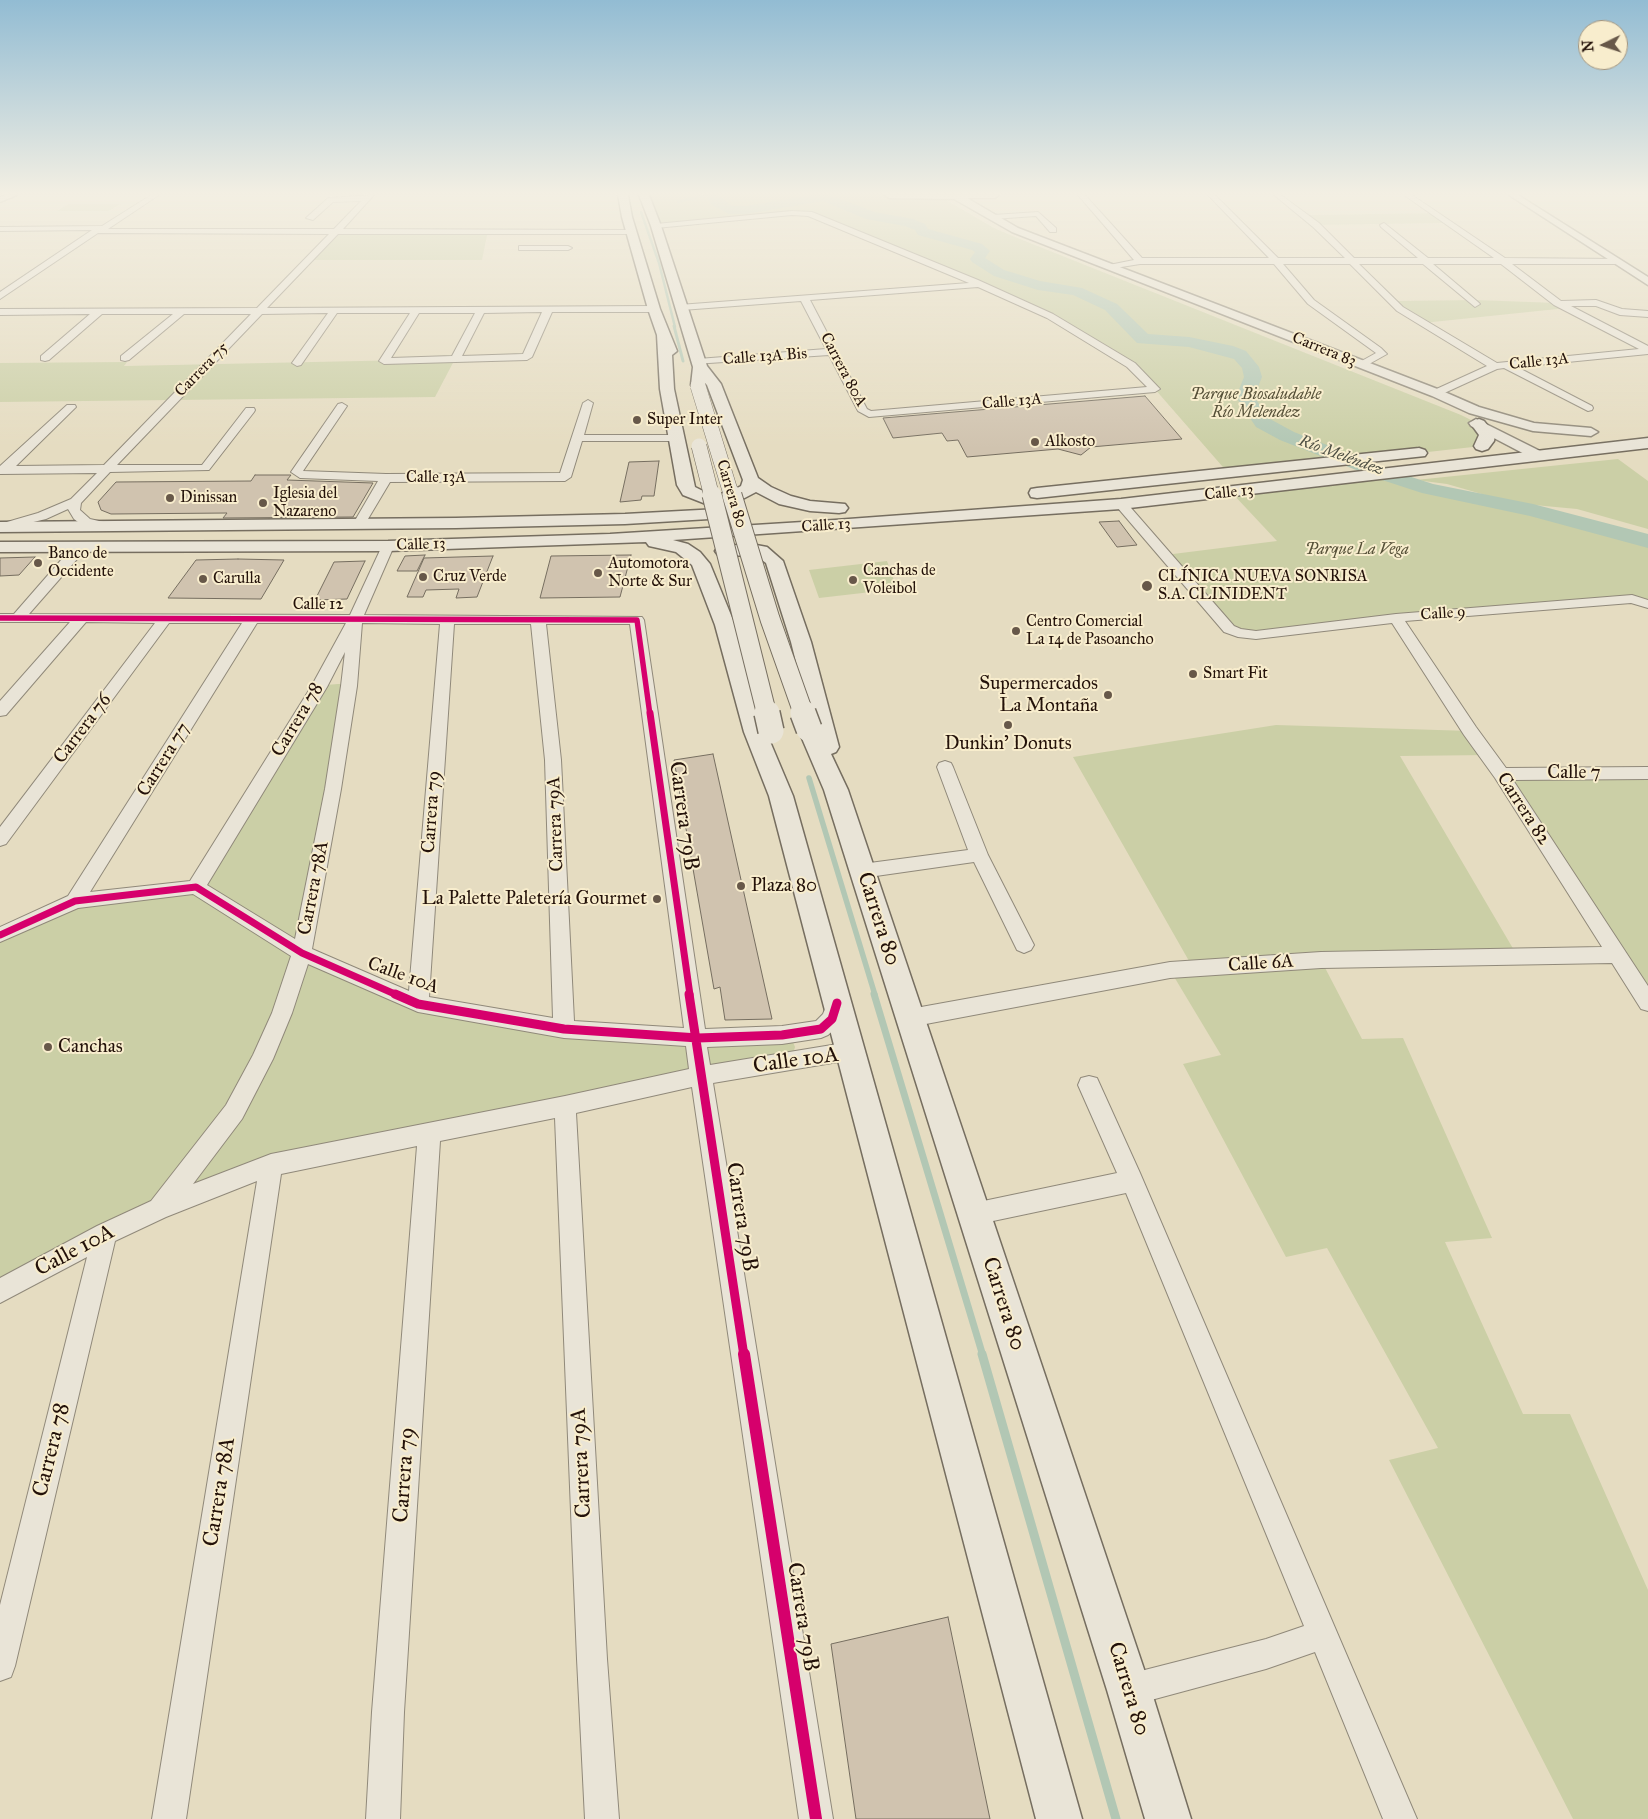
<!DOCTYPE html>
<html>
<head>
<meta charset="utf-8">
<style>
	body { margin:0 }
	#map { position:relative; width:1648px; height:1819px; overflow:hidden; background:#e5dcc1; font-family:"IM FELL Great Primer",serif }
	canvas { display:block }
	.north { position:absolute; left:1578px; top:20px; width:50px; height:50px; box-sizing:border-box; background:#f8edcd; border:1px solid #a3957f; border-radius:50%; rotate:266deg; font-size:14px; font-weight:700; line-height:20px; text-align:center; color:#231109 }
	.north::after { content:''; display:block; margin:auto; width:18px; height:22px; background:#675849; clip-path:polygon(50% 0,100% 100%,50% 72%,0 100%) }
</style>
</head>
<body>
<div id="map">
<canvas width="1648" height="1819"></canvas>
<div class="north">N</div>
</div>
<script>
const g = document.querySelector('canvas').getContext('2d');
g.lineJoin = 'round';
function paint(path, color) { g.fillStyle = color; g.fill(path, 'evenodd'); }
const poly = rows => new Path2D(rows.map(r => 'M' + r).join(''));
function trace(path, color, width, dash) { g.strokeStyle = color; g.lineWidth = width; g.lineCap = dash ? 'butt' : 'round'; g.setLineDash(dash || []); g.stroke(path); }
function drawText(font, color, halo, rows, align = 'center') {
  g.font = font + ' "IM FELL Great Primer",serif'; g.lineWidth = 4; g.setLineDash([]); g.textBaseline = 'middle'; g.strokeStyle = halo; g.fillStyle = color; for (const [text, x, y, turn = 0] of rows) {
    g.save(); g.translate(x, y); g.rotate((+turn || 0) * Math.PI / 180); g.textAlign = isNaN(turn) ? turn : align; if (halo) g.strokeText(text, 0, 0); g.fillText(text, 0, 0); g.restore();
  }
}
const green = poly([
	[644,195,938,195,994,228,1020,239,1461,415,1479,424,1482,446,1229,474,1140,372,1050,316,801,213,656,226],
	[68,204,121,204,109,211,57,211],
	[1436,213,1450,223,1316,225,1303,215],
	[335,231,488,231,482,260,308,260],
	[1476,300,1557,303,1567,308,1423,323,1392,301],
	[455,359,435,397,0,402,0,363,127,362,124,366],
	[1618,459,1648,481,1648,529,1577,509,1513,503,1447,484,1416,480],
	[1386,475,1429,489,1533,510,1648,541,1648,604,1632,599,1238,633,1165,555,1277,541,1232,493],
	[887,561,897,589,819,598,809,570],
	[338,684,344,684,302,953,418,1004,564,1029,793,1042,795,1047,793,1054,271,1165,0,1291,0,935,75,901,196,887,326,685],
	[1276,725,1470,731,1488,755,1400,756,1518,957,1321,960,1362,1039,1403,1038,1492,1238,1445,1242,1523,1414,1570,1414,1648,1590,1648,1819,1573,1819,1389,1460,1438,1448,1327,1248,1286,1257,1183,1064,1221,1055,1170,970,1193,968,1073,757],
	[1648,773,1648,1003,1501,774]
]);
const streamFar4 = poly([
	[678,202,706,195],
	[641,212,659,263,675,327]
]);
const streamFar3 = poly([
	[674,326,683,361]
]);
const streamFar2 = poly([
	[809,778,875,995]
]);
const streamFar1 = poly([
	[874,994,983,1356]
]);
const stream = poly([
	[982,1354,1116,1819]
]);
const river = poly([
	[706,195,718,195,732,206,746,206,812,195,830,195,874,212,913,219,925,224,928,229,982,244,990,251,985,258,1004,270,1040,281,1082,288,1117,304,1148,334,1189,337,1233,346,1246,351,1259,367,1262,377,1254,397,1270,419,1294,432,1393,471,1433,484,1533,504,1648,534,1648,548,1530,516,1422,493,1379,479,1280,440,1256,427,1236,397,1244,377,1242,368,1234,359,1189,347,1137,343,1105,310,1073,295,1038,290,994,276,972,262,970,259,975,252,972,250,918,235,915,230,905,226,866,219,823,201,746,214,729,214,712,205,706,195]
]);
const building = poly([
	[1145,396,1182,439,1091,447,1081,455,1058,449,967,457,958,440,947,441,942,433,893,438,883,418,1145,396],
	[659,461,654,496,642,496,641,500,620,502,629,462,659,461],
	[255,475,291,475,287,480,373,483,353,517,223,518,227,513,111,514,101,510,98,502,116,482,251,481,255,475],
	[1119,521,1137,545,1117,547,1099,522,1119,521],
	[425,555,417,571,397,571,405,556,425,555],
	[631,555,620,597,540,598,551,556,631,555],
	[493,556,477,597,456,598,459,589,426,590,423,597,407,597,424,558,493,556],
	[35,557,19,575,0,576,0,558,35,557],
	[238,559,284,560,261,599,168,598,196,560,238,559],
	[365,561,347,599,315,600,334,562,365,561],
	[713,754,772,1019,725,1020,720,987,714,989,674,760,713,754],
	[948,1617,990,1819,856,1819,831,1644,948,1617]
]);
const minor = poly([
	[151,195,159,195,108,229,334,229,361,201,333,202,313,220,306,218,328,198,374,195,343,229,631,230,635,232,631,234,338,234,267,308,654,306,659,309,654,312,552,312,532,357,527,360,384,364,379,361,410,313,337,313,301,365,297,366,292,363,328,313,262,314,117,465,202,465,246,408,254,408,255,410,254,412,209,470,110,472,81,503,80,510,90,519,108,523,110,526,108,529,104,530,82,525,74,519,68,509,46,519,0,530,0,524,38,513,71,499,97,473,0,474,0,466,67,405,75,405,76,407,16,466,104,465,251,314,184,314,129,360,125,361,121,360,121,356,173,314,102,314,49,360,45,361,41,360,41,356,90,314,0,315,0,309,257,308,329,234,98,233,0,299,0,292,92,230,0,231,0,227,102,226,151,195],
	[542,312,523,354,462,356,484,313,542,312],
	[419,313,475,313,452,356,391,358,419,313],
	[1078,195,1085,195,1142,258,1269,258,1208,195,1215,195,1278,258,1345,258,1313,227,1274,195,1281,195,1319,223,1354,258,1418,258,1381,227,1380,225,1384,223,1428,258,1494,258,1404,195,1412,195,1505,258,1618,259,1618,263,1615,264,1512,264,1561,301,1596,300,1622,309,1648,311,1648,317,1620,315,1596,306,1571,306,1648,346,1648,354,1517,367,1592,406,1593,408,1592,410,1588,411,1504,368,1497,369,1440,395,1432,395,1431,393,1432,391,1487,366,1397,311,1350,264,1283,264,1314,300,1381,348,1387,354,1362,368,1357,365,1358,363,1376,353,1308,304,1274,264,1140,264,1109,269,1109,265,1134,260,1078,195],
	[1359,264,1423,264,1475,307,1480,304,1478,302,1433,264,1501,264,1554,305,1639,349,1497,363,1403,307,1359,264],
	[792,211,812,212,978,280,1053,314,1135,363,1160,389,1155,392,869,417,858,411,829,355,694,364,694,360,698,359,826,349,801,301,682,310,677,307,679,305,969,283,808,216,792,215,656,228,652,226,656,224,792,211],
	[978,287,1047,318,1127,367,1147,387,871,411,867,409,810,300,978,287],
	[1038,212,1056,228,1056,232,1050,232,1036,216,993,219,989,217,993,215,1038,212],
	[519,246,568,246,572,248,568,250,519,250,519,246],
	[588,400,593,403,584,435,677,435,683,438,677,441,582,441,571,477,565,481,390,482,365,524,359,528,353,524,378,481,300,478,291,472,338,404,342,403,347,406,303,471,386,474,560,473,583,403,588,400],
	[1121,500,1125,501,1234,626,1241,629,1256,631,1396,614,1632,595,1648,600,1648,608,1631,603,1405,621,1476,727,1506,768,1648,767,1648,779,1513,780,1648,986,1648,1011,1641,1009,1612,963,1321,968,1170,978,910,1027,903,1024,900,1018,903,1012,910,1009,1170,962,1321,952,1602,947,1495,778,1464,735,1392,623,1256,639,1238,637,1224,632,1117,507,1115,504,1117,501,1121,500],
	[388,542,394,546,364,615,642,617,644,620,705,1029,782,1026,816,1021,823,1014,830,997,837,995,844,997,847,1003,839,1025,828,1035,821,1038,782,1044,707,1047,710,1065,844,1043,857,1048,861,1054,857,1060,850,1063,844,1061,713,1083,833,1819,799,1819,692,1087,576,1113,607,1659,619,1819,585,1819,577,1659,555,1118,440,1141,404,1712,400,1819,366,1819,372,1712,417,1146,281,1174,186,1819,152,1819,257,1181,166,1217,115,1241,15,1666,11,1677,0,1681,0,1605,87,1257,0,1303,0,1278,97,1226,151,1201,226,1105,253,1055,272,1013,291,956,193,894,78,908,0,942,0,927,68,896,242,623,169,623,6,844,0,846,0,827,155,623,86,622,6,715,0,716,0,701,70,622,0,622,0,614,14,614,75,544,80,543,85,544,86,547,85,550,29,614,350,615,382,546,388,542],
	[257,623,346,623,311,687,190,881,90,892,257,623],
	[362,623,440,624,409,991,312,949,341,789,357,686,362,623],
	[454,624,531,624,545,760,553,1018,429,997,454,624],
	[546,624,630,624,684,1028,574,1021,561,760,546,624],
	[345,652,341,686,325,789,295,939,207,885,327,687,345,652],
	[308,964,418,1012,564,1038,686,1046,689,1069,565,1096,271,1154,193,1184,242,1119,273,1059,292,1013,308,964],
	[945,761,951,763,953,767,988,855,1034,945,1031,950,1024,953,1017,950,974,862,862,878,856,876,853,871,856,866,862,864,968,850,937,767,939,763,945,761],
	[1089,1076,1097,1078,1140,1173,1417,1819,1383,1819,1315,1652,1266,1669,1129,1706,1118,1701,1113,1690,1118,1679,1129,1674,1266,1639,1304,1626,1126,1193,974,1225,966,1222,962,1214,966,1206,974,1203,1117,1173,1078,1085,1081,1078,1089,1076]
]);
const tertiary = poly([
	[6,195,17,195,0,202,0,197,6,195],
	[885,195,999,195,995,198,967,198,1018,228,1440,390,1479,407,1534,423,1591,428,1598,432,1591,436,1533,431,1469,413,1432,396,1012,232,954,199,889,198,885,195],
	[1509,195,1518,195,1648,277,1648,285,1509,195],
	[1476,419,1544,453,1546,456,1539,460,1534,459,1471,426,1469,423,1476,419]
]);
const secondary = poly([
	[618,195,628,195,632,217,660,309,677,351,672,355,674,389,695,487,709,494,728,493,741,486,743,480,707,385,705,383,703,388,698,389,693,388,691,385,693,367,651,226,639,195,649,195,661,226,707,366,721,384,758,478,771,487,791,496,810,501,845,504,848,508,845,512,839,513,810,511,779,504,756,492,737,502,706,504,683,495,677,485,660,389,657,335,648,309,622,217,618,195],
	[1479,419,1484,421,1495,435,1494,441,1488,449,1482,451,1476,449,1474,446,1479,435,1471,424,1474,421,1479,419],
	[1648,438,1648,448,1121,509,673,540,688,544,700,552,710,564,735,625,766,732,793,796,1082,1819,1036,1819,769,796,744,732,715,625,692,565,676,552,649,546,646,542,388,551,0,552,0,542,388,541,610,534,835,520,1121,499,1648,438],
	[1419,448,1425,450,1427,453,1425,456,1037,498,1031,497,1029,493,1031,489,1037,488,1419,448],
	[737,508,743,509,746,513,743,517,625,524,456,528,0,532,0,522,456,518,625,514,737,508],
	[751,544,767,547,783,561,811,642,839,747,836,752,831,754,848,790,1151,1690,1191,1819,1145,1819,1107,1690,824,790,798,729,801,724,811,722,791,642,766,563,755,555,724,556,718,555,715,551,718,547,724,546,751,544]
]);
const secondaryBridgeFar2 = poly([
	[698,386,732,497],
	[699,446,712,497]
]);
const secondaryBridgeFar1 = poly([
	[712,495,767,715],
	[732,495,770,619,804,715]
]);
const secondaryBridge = poly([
	[767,713,771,731],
	[803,713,809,729]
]);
const cyclewayFar3 = poly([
	[0,618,637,620,650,715]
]);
const cyclewayFar2 = poly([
	[650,713,690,995],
	[0,935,75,901,196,887,302,953,397,995]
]);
const cyclewayFar1 = poly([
	[395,994,418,1004,564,1029,698,1038,782,1035,821,1029,832,1019,837,1003],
	[689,994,744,1356]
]);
const cycleway = poly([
	[744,1354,816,1819]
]);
const markers = [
	[637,420,5,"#675849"],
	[1035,442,5,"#675849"],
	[170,498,5,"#675849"],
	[263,503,5,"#675849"],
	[38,563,5,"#675849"],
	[598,573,5,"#675849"],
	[423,577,5,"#675849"],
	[203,579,5,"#675849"],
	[853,580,5,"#675849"],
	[1147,586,6,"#675849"],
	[1016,631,5,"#675849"],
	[1193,674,5,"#675849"],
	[1108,695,5,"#675849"],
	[1008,725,5,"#675849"],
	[741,886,5,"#675849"],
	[657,899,5,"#675849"],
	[48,1047,5,"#675849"]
];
const farStreetnames = [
	["Carrera 83",1324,350,22],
	["Calle 13A Bis",765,357,-4],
	["Calle 13A",1539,362,-6],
	["Carrera 75",202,370,-46],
	["Carrera 80A",843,370,62],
	["Calle 13A",1012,402,-5],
	["Calle 13A",436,478],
	["Calle 13",1229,493,-6],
	["Carrera 80",731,494,73],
	["Calle 13",826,526,-4],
	["Calle 13",421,545,-2],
	["Calle 12",318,605],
	["Calle 9",1443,614,-4]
];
const farParknames = [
	["Parque Biosaludable",1256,395],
	["Río Melendez",1256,413],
	["Parque La Vega",1357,550]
];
const farPoinames = [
	["Super Inter",647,420],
	["Alkosto",1045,442],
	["Iglesia del",273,494],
	["Nazareno",273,512],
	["Dinissan",180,498],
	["Banco de",48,554],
	["Occidente",48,572],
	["Automotora",608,564],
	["Norte & Sur",608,582],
	["Canchas de",863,571],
	["Voleibol",863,589],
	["Cruz Verde",433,577],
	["CLÍNICA NUEVA SONRISA",1158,577],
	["S.A. CLINIDENT",1158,595],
	["Carulla",213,579],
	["Centro Comercial",1026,622],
	["La 14 de Pasoancho",1026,640],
	["Smart Fit",1203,674]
];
const farWaternames = [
	["Río Meléndez",1341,456,20]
];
const poiNames = [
	["Supermercados",1098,684],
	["La Montaña",1098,706],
	["Dunkin' Donuts",1008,744,"center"],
	["Plaza 80",751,886,"left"],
	["La Palette Paletería Gourmet",647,899],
	["Canchas",58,1047,"left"]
];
const streetNames = [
	["Carrera 78",298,720,-59],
	["Carrera 76",83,729,-53],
	["Carrera 77",164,760,-58],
	["Calle 7",1574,773],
	["Carrera 82",1523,809,57],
	["Carrera 79",432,812,-86],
	["Carrera 79A",556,824,-92],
	["Carrera 78A",314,888,-79],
	["Calle 6A",1261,964,-4],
	["Calle 10A",403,976,20]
];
const nearStreetnames = [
	["Carrera 79B",683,816,82],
	["Carrera 80",878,919,72],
	["Calle 10A",796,1061,-8],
	["Carrera 79B",741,1217,81],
	["Calle 10A",75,1251,-28],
	["Carrera 80",1003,1304,72],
	["Carrera 78",52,1450,-76],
	["Carrera 79A",582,1463,-93],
	["Carrera 79",405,1475,-86],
	["Carrera 78A",220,1492,-81],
	["Carrera 79B",802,1617,81],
	["Carrera 80",1128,1689,73]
];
paint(green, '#cbcfa6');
trace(streamFar4, '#b2c7b4', 2.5);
trace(streamFar3, '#b2c7b4', 3);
trace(streamFar2, '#b2c7b4', 5.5);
trace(streamFar1, '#b2c7b4', 7);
trace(stream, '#b2c7b4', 9);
paint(river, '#b2c7b4');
paint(building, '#d0c3af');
trace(building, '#766e60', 1);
trace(minor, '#90897a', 2);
trace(tertiary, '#90897a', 3);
trace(secondary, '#766e60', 3);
paint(minor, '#e9e4d7');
paint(tertiary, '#e9e4d7');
paint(secondary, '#e9e4d7');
trace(secondaryBridgeFar2, '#766e60', 16, []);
trace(secondaryBridgeFar1, '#766e60', 21, []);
trace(secondaryBridge, '#766e60', 28, []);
trace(secondaryBridgeFar2, '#e9e4d7', 15);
trace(secondaryBridgeFar1, '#e9e4d7', 19);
trace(secondaryBridge, '#e9e4d7', 25);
trace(cyclewayFar3, '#d6006c', 5.5);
trace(cyclewayFar2, '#d6006c', 7);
trace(cyclewayFar1, '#d6006c', 9);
trace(cycleway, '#d6006c', 12);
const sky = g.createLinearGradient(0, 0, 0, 449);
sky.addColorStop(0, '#92bcd3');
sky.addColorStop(0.43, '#f3efe3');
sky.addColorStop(1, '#f3efe300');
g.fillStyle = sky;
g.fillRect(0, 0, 1648, 449);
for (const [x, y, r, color] of markers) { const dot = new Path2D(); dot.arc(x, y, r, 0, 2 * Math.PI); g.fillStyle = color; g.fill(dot); trace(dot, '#f8edcd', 2); }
drawText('16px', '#231109', '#f8edcd', farStreetnames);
drawText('italic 16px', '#565038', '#f8edcd', farParknames);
drawText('16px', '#231109', '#f8edcd', farPoinames, 'left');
drawText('italic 16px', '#4d4e43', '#f8edcd', farWaternames);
drawText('19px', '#231109', '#f8edcd', poiNames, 'right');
drawText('19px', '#231109', '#f8edcd', streetNames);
drawText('22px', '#231109', '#f8edcd', nearStreetnames);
</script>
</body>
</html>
